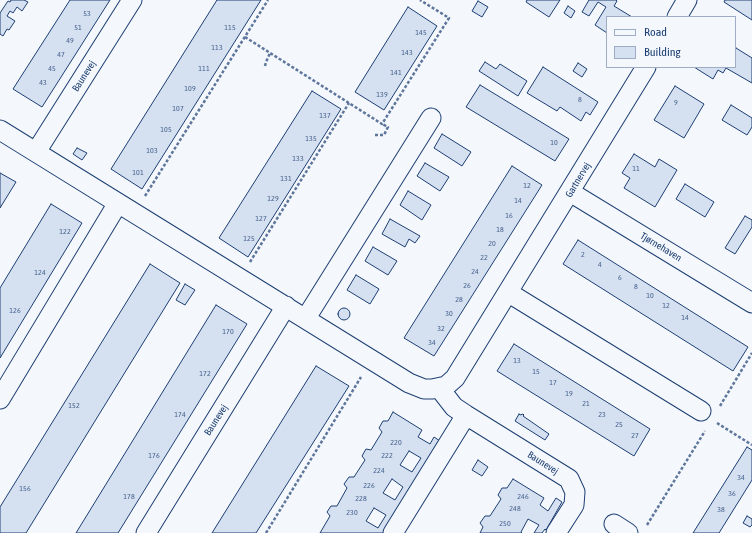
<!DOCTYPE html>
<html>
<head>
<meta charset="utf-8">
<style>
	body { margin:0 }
	#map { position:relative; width:752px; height:533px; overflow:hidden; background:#f4f7fb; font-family:"Asap Condensed",sans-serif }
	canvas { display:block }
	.legend { position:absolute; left:606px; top:16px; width:130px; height:52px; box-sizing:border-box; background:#f4f7fb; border:1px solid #9eadc5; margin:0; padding:5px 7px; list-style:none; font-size:12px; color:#1d3f73 }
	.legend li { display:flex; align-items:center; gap:8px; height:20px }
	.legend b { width:20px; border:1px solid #9eadc5 }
</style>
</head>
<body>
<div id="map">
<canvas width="752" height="533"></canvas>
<ul class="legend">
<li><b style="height:5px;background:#f4f7fb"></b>Road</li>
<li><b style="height:11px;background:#d5e0f0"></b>Building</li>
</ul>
</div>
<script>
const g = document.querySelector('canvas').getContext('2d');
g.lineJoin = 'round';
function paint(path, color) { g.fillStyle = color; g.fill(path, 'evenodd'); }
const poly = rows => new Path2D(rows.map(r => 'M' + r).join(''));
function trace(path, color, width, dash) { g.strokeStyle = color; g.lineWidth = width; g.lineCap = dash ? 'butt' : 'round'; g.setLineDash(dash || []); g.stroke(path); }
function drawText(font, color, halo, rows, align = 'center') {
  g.font = font + ' "Asap Condensed",sans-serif'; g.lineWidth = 3; g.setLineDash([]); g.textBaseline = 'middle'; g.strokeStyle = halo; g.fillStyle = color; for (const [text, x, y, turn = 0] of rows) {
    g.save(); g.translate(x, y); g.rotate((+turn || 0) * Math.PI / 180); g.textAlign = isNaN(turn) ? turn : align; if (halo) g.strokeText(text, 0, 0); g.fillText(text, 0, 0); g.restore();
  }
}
const building = poly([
	[11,0,24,0,28,2,22,11,17,7,13,13,10,11,7,16,15,21,9,30,7,29,3,36,0,34,0,13,8,1,10,2,11,0],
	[70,0,110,0,42,107,13,89,70,0],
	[217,0,261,0,142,189,111,169,217,0],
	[527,0,560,0,549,17,526,2,527,0],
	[589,0,616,0,617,1,614,6,632,17,607,17,607,33,595,25,606,7,598,2,589,16,582,12,589,0],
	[725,0,752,0,752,20,724,2,725,0],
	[478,1,488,7,482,17,472,11,478,1],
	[568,6,575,11,571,18,564,13,568,6],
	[408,7,437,26,384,110,355,92,408,7],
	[736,48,752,58,752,83,726,68,723,73,718,70,713,79,694,67,735,67,735,50,736,48],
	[485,62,496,69,500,64,527,81,518,96,479,71,485,62],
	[578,63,587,69,582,77,573,71,578,63],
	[543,67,598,102,590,115,586,112,581,121,560,107,557,111,527,93,543,67],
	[480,85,569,139,555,161,466,107,480,85],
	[675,86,704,104,684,138,654,120,675,86],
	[312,91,341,109,248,257,219,238,312,91],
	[731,105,752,118,752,127,747,135,722,120,731,105],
	[442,134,471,152,462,166,434,148,442,134],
	[77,148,87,153,82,160,73,154,77,148],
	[634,154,655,167,659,159,677,170,655,207,624,188,630,178,622,173,634,154],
	[425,163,449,177,440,191,417,176,425,163],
	[512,166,542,185,434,356,404,338,512,166],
	[0,173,16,182,0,208,0,173],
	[685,184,714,202,705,217,676,199,685,184],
	[408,191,431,205,422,220,400,205,408,191],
	[51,204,82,223,0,358,0,288,51,204],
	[745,216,752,220,752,227,735,254,725,248,745,216],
	[390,219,420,236,415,243,409,239,405,247,382,234,390,219],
	[578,240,748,347,733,371,563,264,578,240],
	[373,247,397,261,388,275,365,261,373,247],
	[150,264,180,283,26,533,0,533,0,507,150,264],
	[356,275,379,289,370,304,347,290,356,275],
	[185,284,195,290,185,305,176,300,185,284],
	[216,305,247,324,118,533,76,533,216,305],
	'338 314a6 6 0 1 1 12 0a6 6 0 1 1-12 0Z',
	[514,344,650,429,634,456,497,371,514,344],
	[316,366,349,386,256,533,212,533,316,366],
	[393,412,422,430,418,437,430,444,434,437,440,441,384,533,320,533,330,516,327,512,331,506,337,506,347,488,344,484,349,477,354,477,365,460,362,456,366,449,371,450,382,432,379,428,383,421,388,421,393,412],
	[409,451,421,458,412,472,400,465,409,451],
	[392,479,403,487,395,500,383,493,392,479],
	[374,508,386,515,378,528,366,521,374,508],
	[519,414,520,415,523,414,524,415,523,416,549,434,545,440,515,421,519,414],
	[747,447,752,450,752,480,719,533,693,533,747,447],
	[478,460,488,467,482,476,472,470,478,460],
	[513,479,544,498,540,505,548,511,556,498,562,502,546,530,545,529,542,533,534,533,539,525,528,519,521,532,522,533,480,533,483,527,480,523,485,516,490,516,501,499,498,495,502,488,507,488,513,479],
	[747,516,752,519,752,525,750,527,743,523,747,516]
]);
const path = poly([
	[245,37,382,124,449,18,420,0],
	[265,66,266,62,270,53],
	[375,135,384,135,388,127,382,124],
	[145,196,268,0],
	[250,262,349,103],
	[720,406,752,353],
	[717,423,752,445],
	[647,525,705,431],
	[266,533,361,377]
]);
const minor = poly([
	[677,17,687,0],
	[0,130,409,383,424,389,432,389,446,386,455,378,646,67],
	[36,152,132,0],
	[570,192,752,303],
	[509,293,701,411],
	[306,318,431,118],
	[440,389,454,407,466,415,569,479,575,492,574,505,556,533],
	[0,399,118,203],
	[614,524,628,533],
	[146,533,286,306],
	[393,533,466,415]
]);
const numberNames = [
	["53",87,13],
	["51",78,27],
	["115",230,27],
	["145",421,32],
	["49",70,40],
	["113",217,47],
	["143",407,52],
	["47",61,54],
	["45",52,68],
	["111",204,68],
	["141",396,72],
	["43",43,82],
	["109",190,88],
	["139",382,94],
	["8",580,99],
	["9",676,102],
	["107",178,108],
	["137",325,115],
	["105",166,129],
	["135",311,138],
	["10",554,142],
	["103",152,150],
	["133",298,158],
	["11",636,168],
	["101",138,172],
	["131",286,178],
	["12",527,185],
	["129",273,198],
	["14",518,200],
	["16",509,215],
	["127",261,218],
	["18",500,229],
	["122",65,231],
	["125",249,238],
	["20",492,243],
	["2",583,254],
	["22",484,257],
	["4",600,264],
	["24",475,271],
	["124",40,272],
	["6",620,277],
	["26",467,285],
	["8",636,286],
	["10",650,295],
	["28",459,299],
	["12",666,305],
	["126",15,310],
	["30",449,313],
	["14",685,317],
	["32",441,328],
	["170",228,331],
	["34",432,342],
	["13",517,360],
	["15",536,371],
	["172",205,373],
	["17",553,382],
	["19",569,393],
	["21",586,403],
	["152",74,405],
	["174",180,414],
	["23",602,414],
	["25",619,424],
	["27",635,435],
	["220",396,442],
	["176",154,455],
	["222",387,455],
	["224",379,470],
	["34",741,477],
	["226",369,485],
	["156",25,488],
	["36",732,493],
	["178",129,496],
	["246",523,496],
	["228",361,498],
	["248",515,508],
	["38",721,509],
	["230",352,512],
	["250",505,523]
];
const streetNames = [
	["Baunevej",84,76,-58],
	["Gartnervej",578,180,-59],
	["Tjørnehaven",661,247,31],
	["Baunevej",216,420,-58],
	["Baunevej",543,463,32]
];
paint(building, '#d5e0f0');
trace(building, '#1d3f73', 1);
trace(minor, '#1d3f73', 21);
trace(path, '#5e769c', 2.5, [3, 2]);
trace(minor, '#f4f7fb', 19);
drawText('8px', '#4b6792', null, numberNames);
drawText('10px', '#1d3f73', '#f4f7fb', streetNames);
</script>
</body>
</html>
